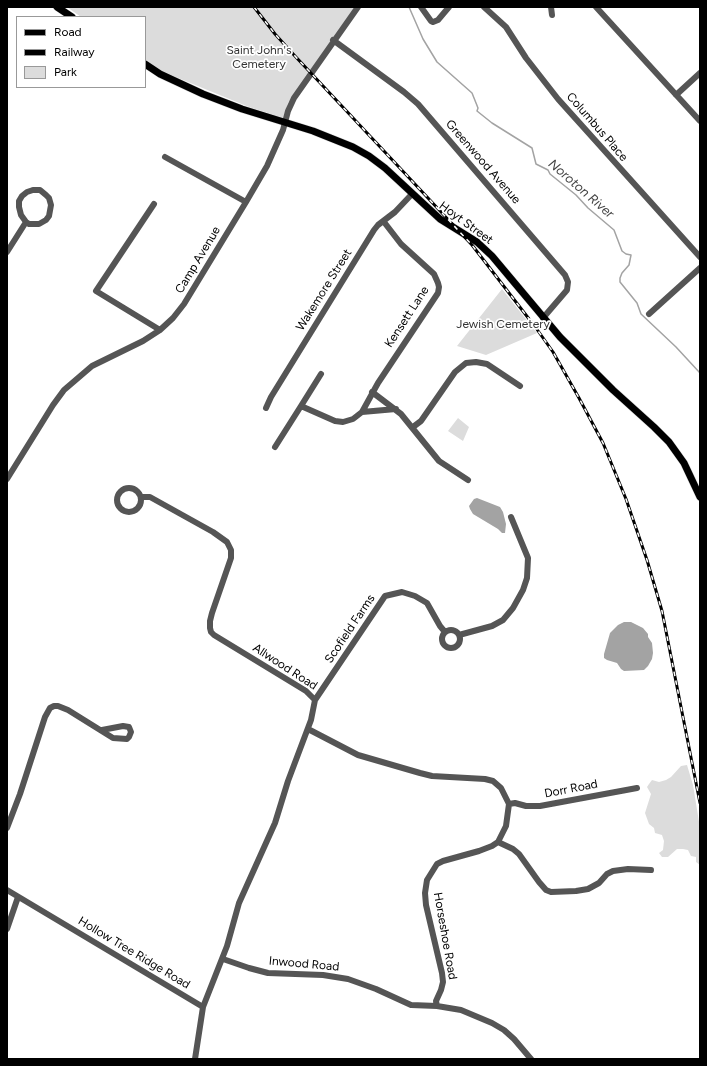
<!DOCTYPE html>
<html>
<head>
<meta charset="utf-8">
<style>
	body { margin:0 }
	#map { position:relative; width:707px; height:1066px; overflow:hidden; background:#fff; font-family:Figtree,sans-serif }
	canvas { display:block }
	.frame { position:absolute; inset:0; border:8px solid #000; pointer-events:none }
	.legend { position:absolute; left:16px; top:16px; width:130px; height:72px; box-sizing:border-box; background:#fff; border:1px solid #999; margin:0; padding:5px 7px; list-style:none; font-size:12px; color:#000 }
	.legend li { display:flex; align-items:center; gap:8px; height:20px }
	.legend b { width:20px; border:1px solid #999 }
</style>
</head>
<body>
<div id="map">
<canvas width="707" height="1066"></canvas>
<div class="frame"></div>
<ul class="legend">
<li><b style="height:5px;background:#000"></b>Road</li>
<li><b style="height:5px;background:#000"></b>Railway</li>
<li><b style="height:11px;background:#dcdcdc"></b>Park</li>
</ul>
</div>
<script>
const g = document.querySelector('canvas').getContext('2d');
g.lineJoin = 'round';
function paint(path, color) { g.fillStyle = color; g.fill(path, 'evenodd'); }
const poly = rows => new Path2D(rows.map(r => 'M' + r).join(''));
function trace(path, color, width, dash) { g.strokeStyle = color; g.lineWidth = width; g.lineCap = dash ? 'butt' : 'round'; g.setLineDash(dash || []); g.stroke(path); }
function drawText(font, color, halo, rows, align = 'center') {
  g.font = font + ' Figtree,sans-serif'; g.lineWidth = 3.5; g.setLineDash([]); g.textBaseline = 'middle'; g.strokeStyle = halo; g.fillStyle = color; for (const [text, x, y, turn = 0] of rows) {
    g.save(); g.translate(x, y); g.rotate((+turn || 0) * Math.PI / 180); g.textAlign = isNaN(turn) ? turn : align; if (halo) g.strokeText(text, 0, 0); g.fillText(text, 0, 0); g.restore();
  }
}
const green = poly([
	[67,7,355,7,288,103,283,118,249,107,161,71,145,60,145,17,81,17],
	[502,289,537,333,486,355,457,346],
	[458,418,469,427,463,441,448,431],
	[687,765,693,785,700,828,700,865,696,862,696,857,691,856,688,850,683,849,677,849,668,857,662,857,659,853,663,850,664,841,662,835,655,833,654,828,649,824,645,813,651,794,647,787,649,784,652,780,659,782,666,780,671,777,681,766]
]);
const water = poly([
	[477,498,500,507,503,512,506,524,505,533,502,533,498,529,473,514,470,509,469,506,474,499],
	[624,622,631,622,643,628,648,634,648,637,652,643,653,653,652,659,648,666,644,670,624,671,621,669,617,663,607,660,604,658,604,654,610,633,618,625]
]);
const stream = poly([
	[409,7,423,39,437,62,472,93,478,108,477,111,492,123,532,148,536,164,548,170,550,174,576,195,588,208,614,230,622,251,626,254,631,255,629,265,622,273,620,278,620,282,637,303,641,314,676,347,700,373]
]);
const minor = poly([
	[421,7,431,21,433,22,438,20,449,7],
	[484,7,506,27,526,58,558,99,700,257],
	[551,7,552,15],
	[596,7,700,121],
	[333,40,404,92,418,104,565,275,568,282,567,290,543,318],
	[676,95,700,73],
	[165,157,246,202],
	[33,190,40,190,46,195,49,198,51,205,49,216,46,220,39,224,29,224,26,222,21,215,19,207,19,201,22,196,27,192,33,190],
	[154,204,96,291,160,330],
	[7,252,26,222],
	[649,314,700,268],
	[321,374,301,406,335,421,343,422,353,419,362,412,378,383,438,293,439,287,438,283,434,274,401,244,384,222],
	[372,392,401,414,439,461,468,480],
	[266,408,271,397,374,230,378,225,395,212,412,194],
	[362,412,396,409],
	[413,427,421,421,455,372,466,363,476,362,487,364,520,386],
	[275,447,301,406],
	[7,479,53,405,64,390,92,366,143,341,160,330,173,318,184,304,246,202,267,166,283,130,288,111,294,98,358,7],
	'117 500a12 12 0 1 1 24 0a12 12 0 1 1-24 0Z',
	[141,497,150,497,213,532,227,542,231,550,231,558,212,613,210,621,210,628,211,632,214,635,306,691,315,700],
	'442 639a9 9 0 1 1 18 0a9 9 0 1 1-18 0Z',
	[459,635,492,626,503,620,513,608,523,590,527,578,528,558,511,517],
	[308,729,358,755,420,773,432,776,485,779,493,781,501,788,509,804,506,826,498,842,492,846,479,851,443,861,437,864,427,880,425,893,426,905,442,973,443,982,441,990,436,1001,437,1006],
	[509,804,515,803,526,806,540,806,637,788],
	[7,828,20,794,45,717,50,708,54,706,58,706,68,710,113,738,127,739,129,737,131,732,129,727,123,726,102,730],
	[498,842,513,849,519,854,539,882,546,890,551,892,576,891,588,889,599,883,607,874,613,871,628,869,651,870],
	[7,890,203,1007,195,1059],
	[7,929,18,897],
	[223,959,249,968,268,973,323,975,348,979,376,989,411,1005,437,1006,461,1010,492,1023,504,1030,514,1039,531,1059],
	[203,1007,227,946,239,903,275,823,288,781,311,720,315,700,385,596,402,592,415,596,427,603,440,626,445,632]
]);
const major = poly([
	[57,7,72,17],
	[145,64,160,74,203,94,242,109,313,131,353,147,369,156,385,168,440,219,477,242,492,256,560,337,613,390,654,427,669,442,684,463,700,497]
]);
const rail = poly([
	[254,7,275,34,294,55,472,245,536,328,553,352,579,398,603,443,626,499,647,560,662,611,700,803]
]);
const parkNames = [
	["Saint John's",259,50],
	["Cemetery",259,64],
	["Jewish Cemetery",503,324]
];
const streetNames = [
	["Columbus Place",597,127,49],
	["Greenwood Avenue",483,162,49],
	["Hoyt Street",466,223,36],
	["Camp Avenue",198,260,-59],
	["Wakemore Street",324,290,-58],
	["Kensett Lane",407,317,-57],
	["Scofield Farms",350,629,-56],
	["Allwood Road",285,667,33],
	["Dorr Road",571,789,-11],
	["Horseshoe Road",445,936,80],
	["Hollow Tree Ridge Road",134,953,31],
	["Inwood Road",304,964,5]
];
const waterNames = [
	["Noroton River",581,189,41]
];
paint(green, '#dcdcdc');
paint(water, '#a3a3a3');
trace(stream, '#a3a3a3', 1.5);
trace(major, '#dbdbdb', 8);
trace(minor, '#555', 6);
trace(major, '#000', 7);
trace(rail, '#000', 3);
trace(rail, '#fff', 1.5, [4.5]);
drawText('12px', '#333', '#fff', parkNames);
drawText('12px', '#000', '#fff', streetNames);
drawText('italic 13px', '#444', '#fff', waterNames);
</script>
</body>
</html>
